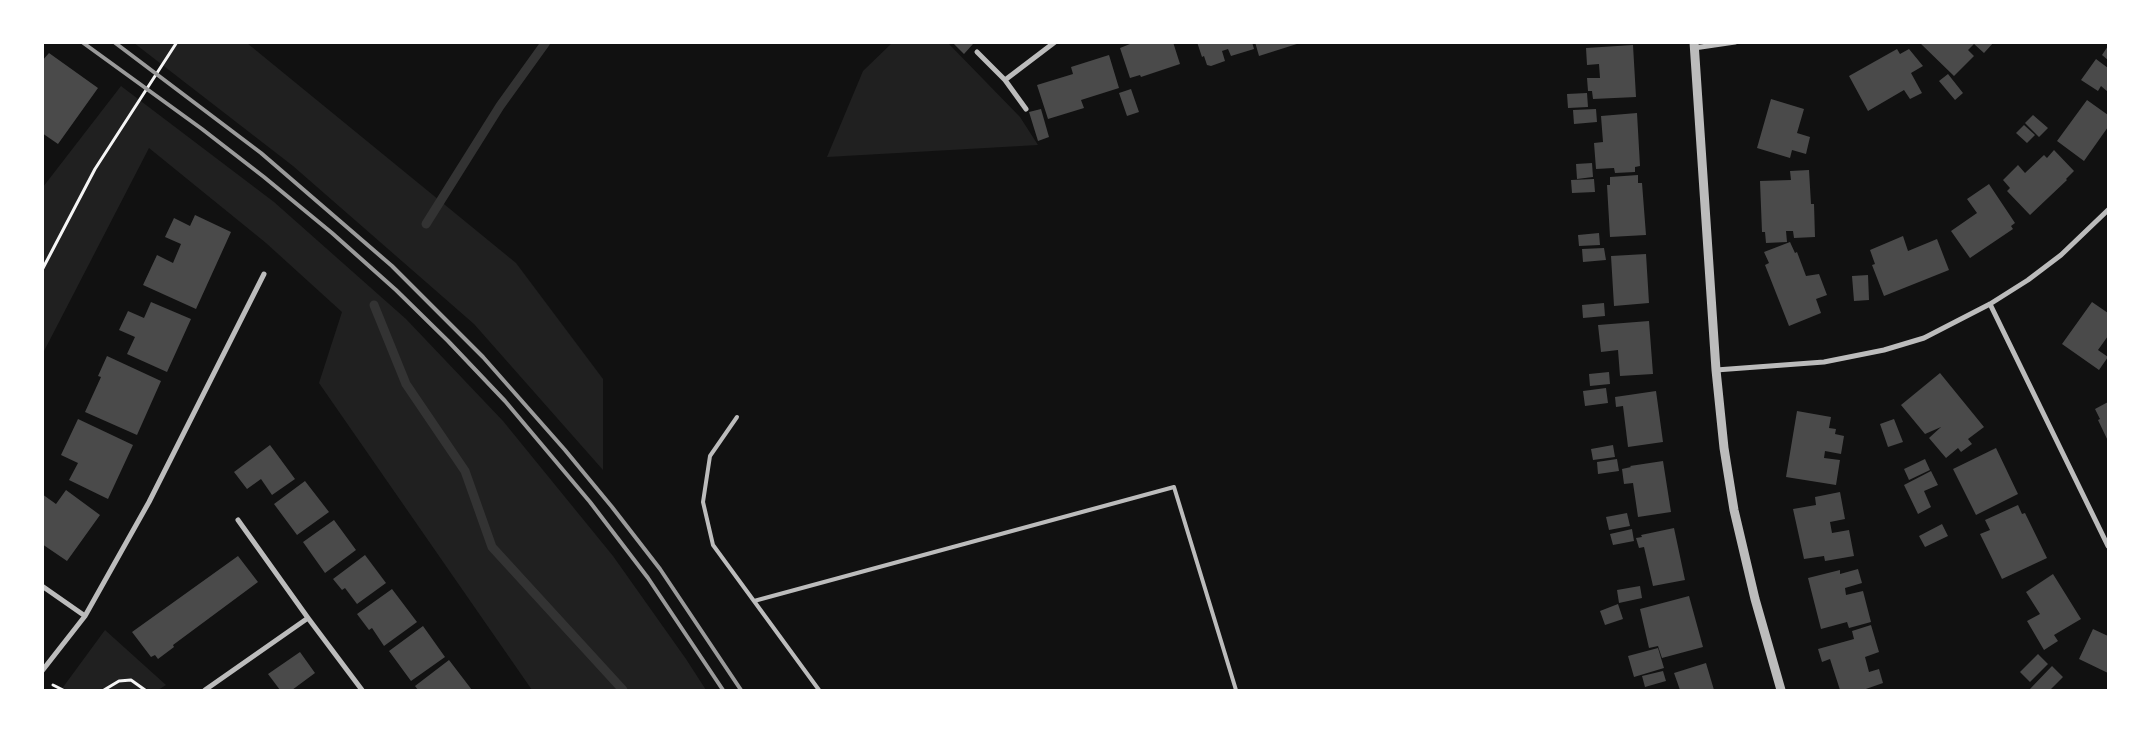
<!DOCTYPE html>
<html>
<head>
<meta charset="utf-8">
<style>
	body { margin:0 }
	#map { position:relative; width:2151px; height:733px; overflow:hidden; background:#111; font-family:Jost,sans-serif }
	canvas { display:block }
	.frame { position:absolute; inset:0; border:44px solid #fff; pointer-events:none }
</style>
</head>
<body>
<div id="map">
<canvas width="2151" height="733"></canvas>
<div class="frame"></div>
</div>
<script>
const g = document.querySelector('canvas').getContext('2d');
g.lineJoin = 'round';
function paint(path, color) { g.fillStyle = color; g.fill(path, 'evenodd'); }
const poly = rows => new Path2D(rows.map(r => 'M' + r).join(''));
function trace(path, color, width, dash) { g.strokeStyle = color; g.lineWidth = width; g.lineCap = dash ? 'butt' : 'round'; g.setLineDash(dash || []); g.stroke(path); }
const green = poly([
	[134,43,247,43,516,263,603,379,603,470,474,324,293,166],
	[892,43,948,43,1020,117,1038,145,827,157,863,71],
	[121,86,274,202,406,319,503,421,613,556,686,659,706,690,532,690,319,383,342,312,266,243,149,148,43,353,43,187],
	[105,630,166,685,158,690,61,690]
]);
const stream = poly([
	[426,224,500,106,546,42],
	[374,305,406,384,465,471,492,547,623,690]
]);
const building = poly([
	[952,42,972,42,973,44,964,54],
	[1135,42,1173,42,1180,64,1141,77,1140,75,1130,78,1120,48],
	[1197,42,1252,42,1254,49,1231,56,1228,49,1222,51,1225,61,1211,66,1207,65,1204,56,1202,57],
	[1255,42,1300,42,1300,43,1259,56],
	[1919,42,1994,42,1984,53,1974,44,1968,50,1974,56,1954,76],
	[1633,45,1636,97,1593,99,1592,91,1588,91,1587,78,1600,78,1599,64,1587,65,1586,48],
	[2108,46,2108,60,2102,55],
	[1897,49,1900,54,1909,49,1923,66,1911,73,1922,93,1910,99,1904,90,1868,111,1849,76],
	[49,53,98,88,58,144,42,133,42,61],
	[1109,55,1119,88,1081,100,1084,108,1048,119,1037,85,1073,74,1071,67],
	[2096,59,2108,68,2108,92,2101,86,2098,91,2081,80],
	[1948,74,1963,93,1955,100,1939,81],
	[1131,89,1139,112,1127,116,1119,93],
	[1587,93,1588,107,1568,108,1567,94],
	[1771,99,1804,109,1797,133,1810,137,1806,154,1792,150,1790,158,1757,148],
	[2087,100,2108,115,2108,127,2084,161,2057,141],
	[1041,109,1049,137,1038,141,1029,112],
	[1596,109,1597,122,1574,124,1573,110],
	[1637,113,1640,166,1635,167,1635,172,1615,173,1614,168,1596,169,1594,143,1603,142,1601,116],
	[2033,115,2048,128,2039,137,2025,123],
	[2024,125,2035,135,2027,143,2016,133],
	[2054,150,2074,171,2066,179,2067,180,2030,215,2007,191,2010,188,2003,180,2018,165,2025,173,2044,155,2047,158],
	[1592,163,1593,177,1577,179,1576,164],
	[1809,170,1811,204,1814,204,1815,237,1794,238,1793,231,1786,231,1787,242,1766,243,1765,232,1762,232,1760,181,1791,180,1790,171],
	[1638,175,1638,183,1642,183,1646,235,1610,237,1607,185,1610,185,1610,177],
	[1594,179,1595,192,1572,193,1571,180],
	[1989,184,2015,223,2011,226,2013,229,1970,258,1951,231,1977,213,1967,199],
	[195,215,231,232,196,309,143,285,157,255,173,263,181,244,165,237,174,218,190,226],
	[1599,233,1600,245,1579,246,1578,235],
	[1903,236,1908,251,1937,239,1949,270,1884,296,1872,265,1875,264,1870,250],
	[1790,242,1795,253,1797,252,1806,276,1819,274,1827,295,1816,299,1821,313,1789,326,1765,265,1769,263,1764,252],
	[1604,248,1606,260,1583,262,1582,249],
	[1646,254,1649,303,1614,306,1611,256],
	[1868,275,1869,300,1854,301,1852,276],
	[151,302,191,319,167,372,127,354,135,337,119,330,128,311,144,318],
	[2092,302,2108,313,2108,336,2098,350,2108,357,2099,370,2062,344],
	[1604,303,1605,316,1583,318,1582,305],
	[1649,321,1653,374,1620,376,1618,350,1601,352,1598,325],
	[107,356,161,381,137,435,85,412,101,377,98,376],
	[1609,372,1610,384,1590,386,1589,374],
	[1940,373,1984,427,1968,439,1972,444,1961,452,1958,448,1946,458,1929,438,1941,427,1925,434,1901,405],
	[1606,388,1608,403,1585,406,1583,391],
	[1656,391,1663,442,1628,447,1623,406,1616,407,1615,397],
	[2108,402,2108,441,2098,420,2100,419,2095,409],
	[1797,411,1831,417,1829,428,1836,429,1835,434,1844,436,1841,454,1825,451,1824,458,1840,460,1836,485,1786,477],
	[78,419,133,445,108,499,69,480,78,463,61,455],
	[1894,419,1903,442,1888,447,1880,424],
	[270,445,295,479,272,495,261,479,247,489,234,472],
	[1613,445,1615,457,1593,460,1591,449],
	[1996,448,2018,494,1976,515,1953,469],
	[1617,459,1619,471,1598,474,1597,462],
	[1925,459,1930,470,1909,480,1904,469],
	[1663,461,1671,512,1638,517,1633,483,1624,484,1622,469,1631,467,1630,466],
	[1931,471,1938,485,1924,491,1931,507,1918,514,1904,485],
	[305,481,329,512,297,535,274,504],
	[66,490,100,515,67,561,42,544,44,520,42,519,42,494,56,504],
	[1840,492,1845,519,1830,522,1832,533,1849,530,1854,556,1825,561,1824,556,1804,559,1793,509,1816,505,1815,497],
	[2018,505,2022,514,2025,513,2047,558,2002,579,1980,534,1990,530,1985,520],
	[1627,513,1630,526,1609,530,1606,517],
	[334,520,356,550,325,573,303,542],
	[1942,524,1948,536,1925,547,1919,536],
	[1674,528,1685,580,1653,586,1644,547,1639,548,1636,538,1642,537,1641,535],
	[1632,529,1634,541,1613,545,1610,534],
	[365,555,386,583,357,604,345,588,342,590,333,579],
	[238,556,258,582,173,645,174,647,158,659,155,655,151,657,132,632],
	[1858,569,1862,583,1845,588,1846,595,1863,591,1871,622,1849,628,1847,622,1821,629,1808,578,1840,570,1840,574],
	[2053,574,2081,619,2054,635,2058,641,2044,650,2027,621,2040,614,2026,592],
	[1640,586,1642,598,1619,603,1617,590],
	[392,589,417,622,384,646,372,628,369,630,357,614],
	[1689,596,1703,647,1662,658,1658,646,1649,648,1640,609],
	[1618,604,1623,619,1605,625,1600,611],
	[1871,625,1879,652,1865,657,1869,672,1879,669,1883,683,1863,690,1840,690,1830,659,1822,662,1818,649,1854,639,1852,631],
	[423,626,445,657,411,681,389,651],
	[2093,629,2108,636,2108,673,2079,659],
	[1658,648,1664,668,1634,677,1628,656],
	[300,652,315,673,292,690,280,690,268,674],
	[2038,654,2048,664,2030,682,2020,672],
	[449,660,472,690,418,690,415,686],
	[1706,663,1714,690,1680,690,1674,673],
	[2052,666,2063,677,2050,690,2029,690],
	[1663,671,1666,681,1645,687,1642,676]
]);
const path = poly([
	[42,270,95,169,177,42],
	[53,685,63,690],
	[104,690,119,681,131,680,145,690]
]);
const service = poly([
	[737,417,710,456,703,502,713,545,819,690],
	[754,601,1174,487,1236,690]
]);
const minor = poly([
	[1694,48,1735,42],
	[977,52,1005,80,1026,109],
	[1005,80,1055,42],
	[1990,304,2108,546],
	[1716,370,1824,362,1884,350,1924,338,1990,304,2028,280,2061,255,2108,210],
	[238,520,308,618],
	[42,586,85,616],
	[42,671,85,616,149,502,264,274],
	[205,690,308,618,362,690]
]);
const tertiary = poly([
	[1694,42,1716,370,1724,448,1734,510,1755,599,1781,690]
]);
const rail = poly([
	[82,42,202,129,264,177,332,233,396,290,448,341,505,401,590,502,648,578,723,690],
	[114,42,261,153,341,222,392,266,483,357,565,450,612,507,660,569,741,690]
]);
paint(green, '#202020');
trace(stream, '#333', 9);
paint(building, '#4a4a4a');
trace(path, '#f5f5f5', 3);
trace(service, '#bcbcbc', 4);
trace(minor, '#bcbcbc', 5);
trace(tertiary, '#bcbcbc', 9);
trace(rail, '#9a9a9a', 4);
</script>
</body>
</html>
